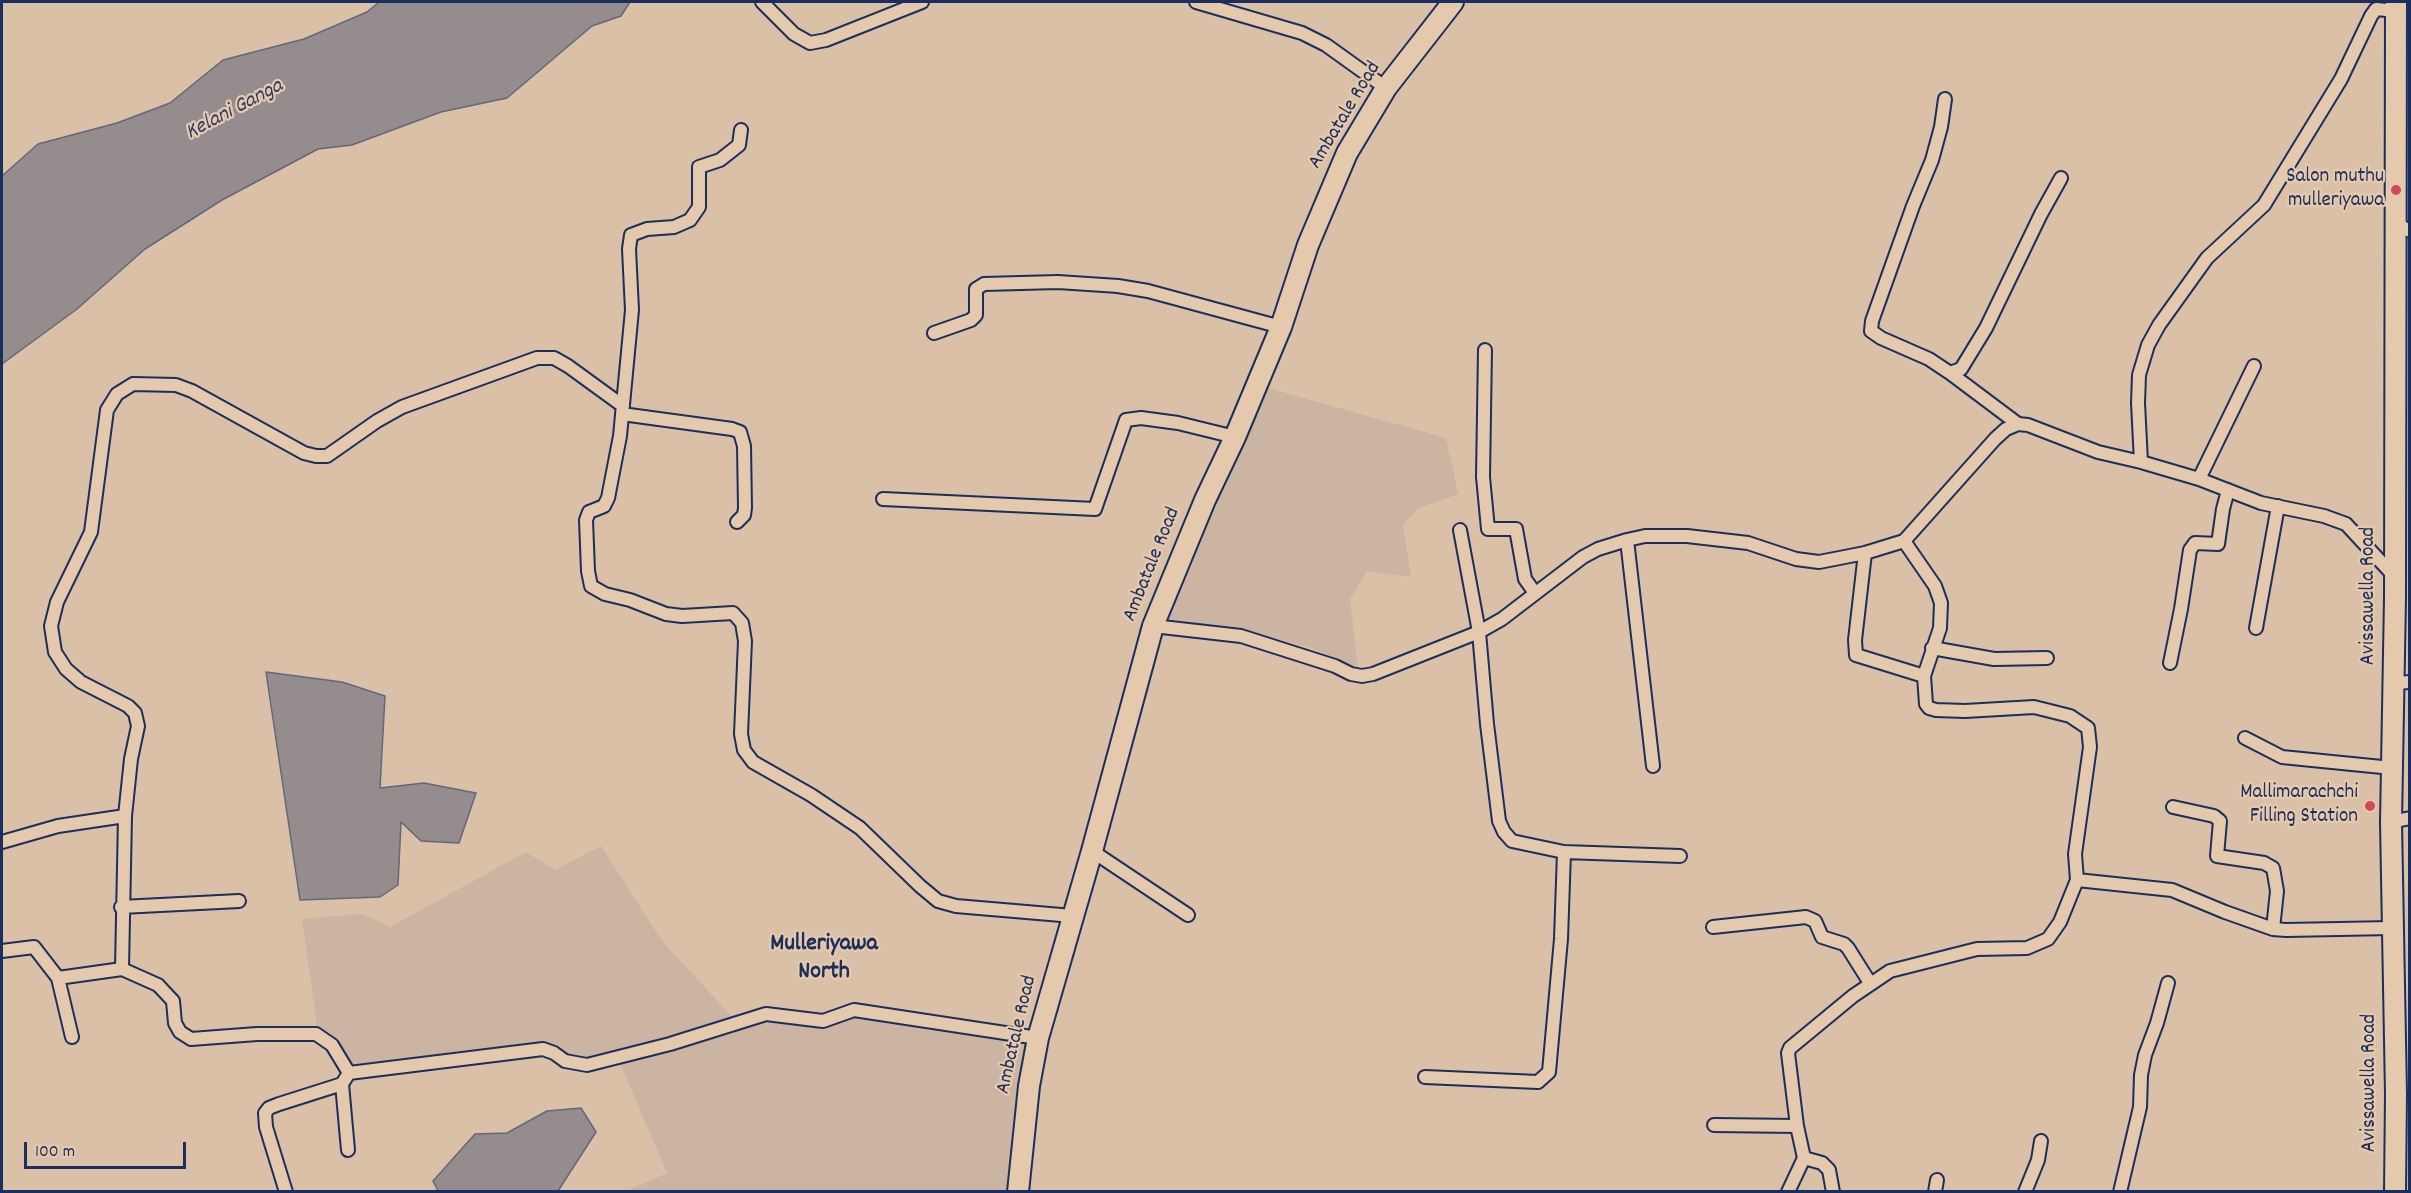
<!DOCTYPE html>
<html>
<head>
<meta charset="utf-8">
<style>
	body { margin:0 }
	#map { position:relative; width:2411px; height:1193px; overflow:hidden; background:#d9c0a7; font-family:Dekko,sans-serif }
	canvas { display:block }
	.frame { position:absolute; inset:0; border:3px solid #1b2f5e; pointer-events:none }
	.scale { position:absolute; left:24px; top:1142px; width:162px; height:27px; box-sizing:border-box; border:3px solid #1b2f5e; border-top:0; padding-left:8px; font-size:18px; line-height:21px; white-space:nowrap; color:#1b2f5e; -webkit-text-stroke:4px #e5c9ac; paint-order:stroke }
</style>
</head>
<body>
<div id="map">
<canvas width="2411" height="1193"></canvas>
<div class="frame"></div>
<div class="scale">100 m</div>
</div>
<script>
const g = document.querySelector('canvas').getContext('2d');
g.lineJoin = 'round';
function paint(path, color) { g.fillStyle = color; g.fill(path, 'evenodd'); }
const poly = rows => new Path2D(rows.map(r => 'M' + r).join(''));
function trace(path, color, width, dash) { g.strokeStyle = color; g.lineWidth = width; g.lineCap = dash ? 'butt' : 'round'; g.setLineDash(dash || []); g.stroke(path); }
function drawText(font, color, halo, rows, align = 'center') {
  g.font = font + ' Dekko,sans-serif'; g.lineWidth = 4.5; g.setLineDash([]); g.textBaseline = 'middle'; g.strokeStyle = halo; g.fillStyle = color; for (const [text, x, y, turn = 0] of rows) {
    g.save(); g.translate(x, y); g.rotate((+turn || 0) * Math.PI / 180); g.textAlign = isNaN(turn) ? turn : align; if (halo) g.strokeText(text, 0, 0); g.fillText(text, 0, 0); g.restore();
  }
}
const built = poly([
	[1261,386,1446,438,1458,494,1417,509,1403,525,1411,577,1367,571,1350,599,1358,668,1312,648,1235,628,1196,628,1162,622],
	[601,846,662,941,735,1020,669,1040,588,1060,566,1056,548,1044,356,1069,317,1025,302,919,363,914,390,927,526,852,555,870],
	[764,1017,772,1022,821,1027,856,1017,1032,1042,1010,1163,1008,1192,626,1191,667,1173,618,1059]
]);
const water = poly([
	[379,2,630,2,621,16,592,26,507,98,441,112,352,145,318,149,222,200,145,249,77,309,2,364,2,176,38,144,117,123,170,103,223,60,304,39,367,12,379,2],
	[266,672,342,682,385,696,380,788,424,783,476,793,459,843,421,841,401,822,398,885,380,897,300,900,266,672],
	[581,1108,596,1132,558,1191,438,1191,433,1181,475,1134,507,1133,547,1111,581,1108]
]);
const street = poly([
	[762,2,794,34,810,43,826,40,922,2],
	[1196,2,1302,33,1326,45,1386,88],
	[1945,99,1941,127,1932,160,1913,206,1872,321,1871,331,1881,338,1929,359,1950,373,1961,369,1986,328,2041,214,2061,178],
	[741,130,739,145,720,160,699,167,699,207,690,220,674,227,647,229,631,235,629,249,632,310,620,436,608,498,604,506,589,512,586,520,588,571,591,586,605,594,630,600,666,614,682,616,733,613,742,623,745,641,741,734,744,750,753,762,811,795,860,828,920,886,938,901,956,906,1073,916],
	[2395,223,2410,231],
	[934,333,971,320,976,315,976,289,984,284,1058,282,1118,286,1148,291,1281,327],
	[1485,350,1483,477,1488,529,1516,529,1525,579,1535,593],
	[1950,373,2018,424],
	[622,414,732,429,740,432,744,446,745,508,744,515,737,522],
	[2141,462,2138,403,2139,375,2148,345,2159,325,2207,258,2264,205,2341,79,2371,16,2376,9,2397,11],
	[2199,479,2254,366],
	[883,499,1095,509,1126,420,1141,418,1178,423,1235,437],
	[1460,530,1479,632,1487,724,1499,821,1504,832,1512,841,1564,852,1680,856],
	[1627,540,1653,766],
	[1904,541,1935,586,1941,603,1940,628,1924,676,1926,704,1929,708,1936,710,1965,711,2034,707,2070,716,2088,728,2090,747,2075,854,2077,880,2172,890,2225,912,2273,929,2286,930,2392,928],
	[1865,553,1855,640,1856,655,1924,676],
	[1153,626,1241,636,1335,666,1351,674,1362,676,1373,674,1479,632,1502,619,1583,557,1598,549,1627,540,1645,536,1687,536,1748,543,1796,559,1819,562,1865,553,1904,541,1995,439,2006,429,2018,424,2028,425,2098,452,2141,462,2199,479,2261,503,2324,516,2346,524,2394,576],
	[2256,628,2278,506],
	[1932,648,1994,659,2047,658],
	[2170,663,2181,609,2190,550,2195,543,2218,544,2223,509,2228,490],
	[2394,683,2410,682],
	[2245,738,2282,757,2392,768],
	[2173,807,2214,816,2220,821,2217,856,2264,863,2273,868,2277,891,2273,929],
	[2391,822,2410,818],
	[2,842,58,826,125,816],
	[1092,851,1188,915],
	[121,907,239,901],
	[1713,927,1806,917,1815,921,1822,937,1844,944,1848,948,1870,983],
	[2,951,34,947,58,978,72,1037],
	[122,969,158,985,173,1001,175,1023,180,1032,191,1039,257,1034,316,1034,332,1045,349,1073],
	[58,978,122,969,125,816,131,759,138,726,135,713,128,706,81,682,66,669,55,652,51,626,57,602,91,532,107,410,117,394,133,384,176,385,192,391,304,453,316,456,327,456,377,421,402,407,537,358,554,358,568,366,623,406],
	[1425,1077,1538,1082,1549,1072,1561,939,1564,852],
	[1714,1125,1797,1126],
	[348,1150,342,1084,349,1073,543,1049,554,1053,565,1061,587,1065,670,1044,766,1014,823,1021,854,1010,1038,1038],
	[1804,1158,1822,1163,1829,1170,1833,1192],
	[286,1192,266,1127,265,1113,269,1108,279,1104,342,1084],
	[1788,1192,1804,1158,1797,1126,1788,1053,1790,1048,1853,996,1890,971,1977,949,2027,948,2048,939,2060,922,2077,880],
	[1935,1192,1937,1180],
	[2025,1192,2038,1160,2041,1141],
	[2120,1192,2140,1107,2141,1075,2145,1055,2157,1023,2168,983]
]);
const primary = poly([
	[1018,1192,1029,1086,1038,1038,1092,851,1153,626,1205,500,1235,437,1281,327,1308,245,1347,153,1386,88,1453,2],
	[2395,1192,2396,1094,2391,822,2395,598,2396,2]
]);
const markers = [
	[2396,190,6,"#d1495b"],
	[2370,806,6,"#d1495b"]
];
const streetNames = [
	["Ambatale Road",1346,116,-59],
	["Ambatale Road",1153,565,-68],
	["Avissawella Road",2370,596,-90],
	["Ambatale Road",1018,1035,-77],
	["Avissawella Road",2371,1083,-90]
];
const poiNames = [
	["Salon muthu",2384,178],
	["mulleriyawa",2384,202],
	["Mallimarachchi",2358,794],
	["Filling Station",2358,818]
];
const waterNames = [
	["Kelani Ganga",235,111,-28]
];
const quarterNames = [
	["Mulleriyawa",824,946],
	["North",824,974]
];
paint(built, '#cbb5a2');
paint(water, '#958c8e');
trace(water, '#64677b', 1.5);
trace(street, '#1b2f5e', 16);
trace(primary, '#1b2f5e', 24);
trace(street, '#e5c9ac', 12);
trace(primary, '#e5c9ac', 20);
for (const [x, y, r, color] of markers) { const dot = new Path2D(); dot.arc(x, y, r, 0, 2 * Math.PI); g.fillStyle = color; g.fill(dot); trace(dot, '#e5c9ac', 2); }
drawText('21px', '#1b2f5e', '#e5c9ac', streetNames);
drawText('21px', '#1b2f5e', '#e5c9ac', poiNames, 'right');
drawText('italic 22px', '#2d3d65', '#e5c9ac', waterNames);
drawText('bold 24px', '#1b2f5e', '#e5c9ac', quarterNames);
</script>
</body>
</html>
